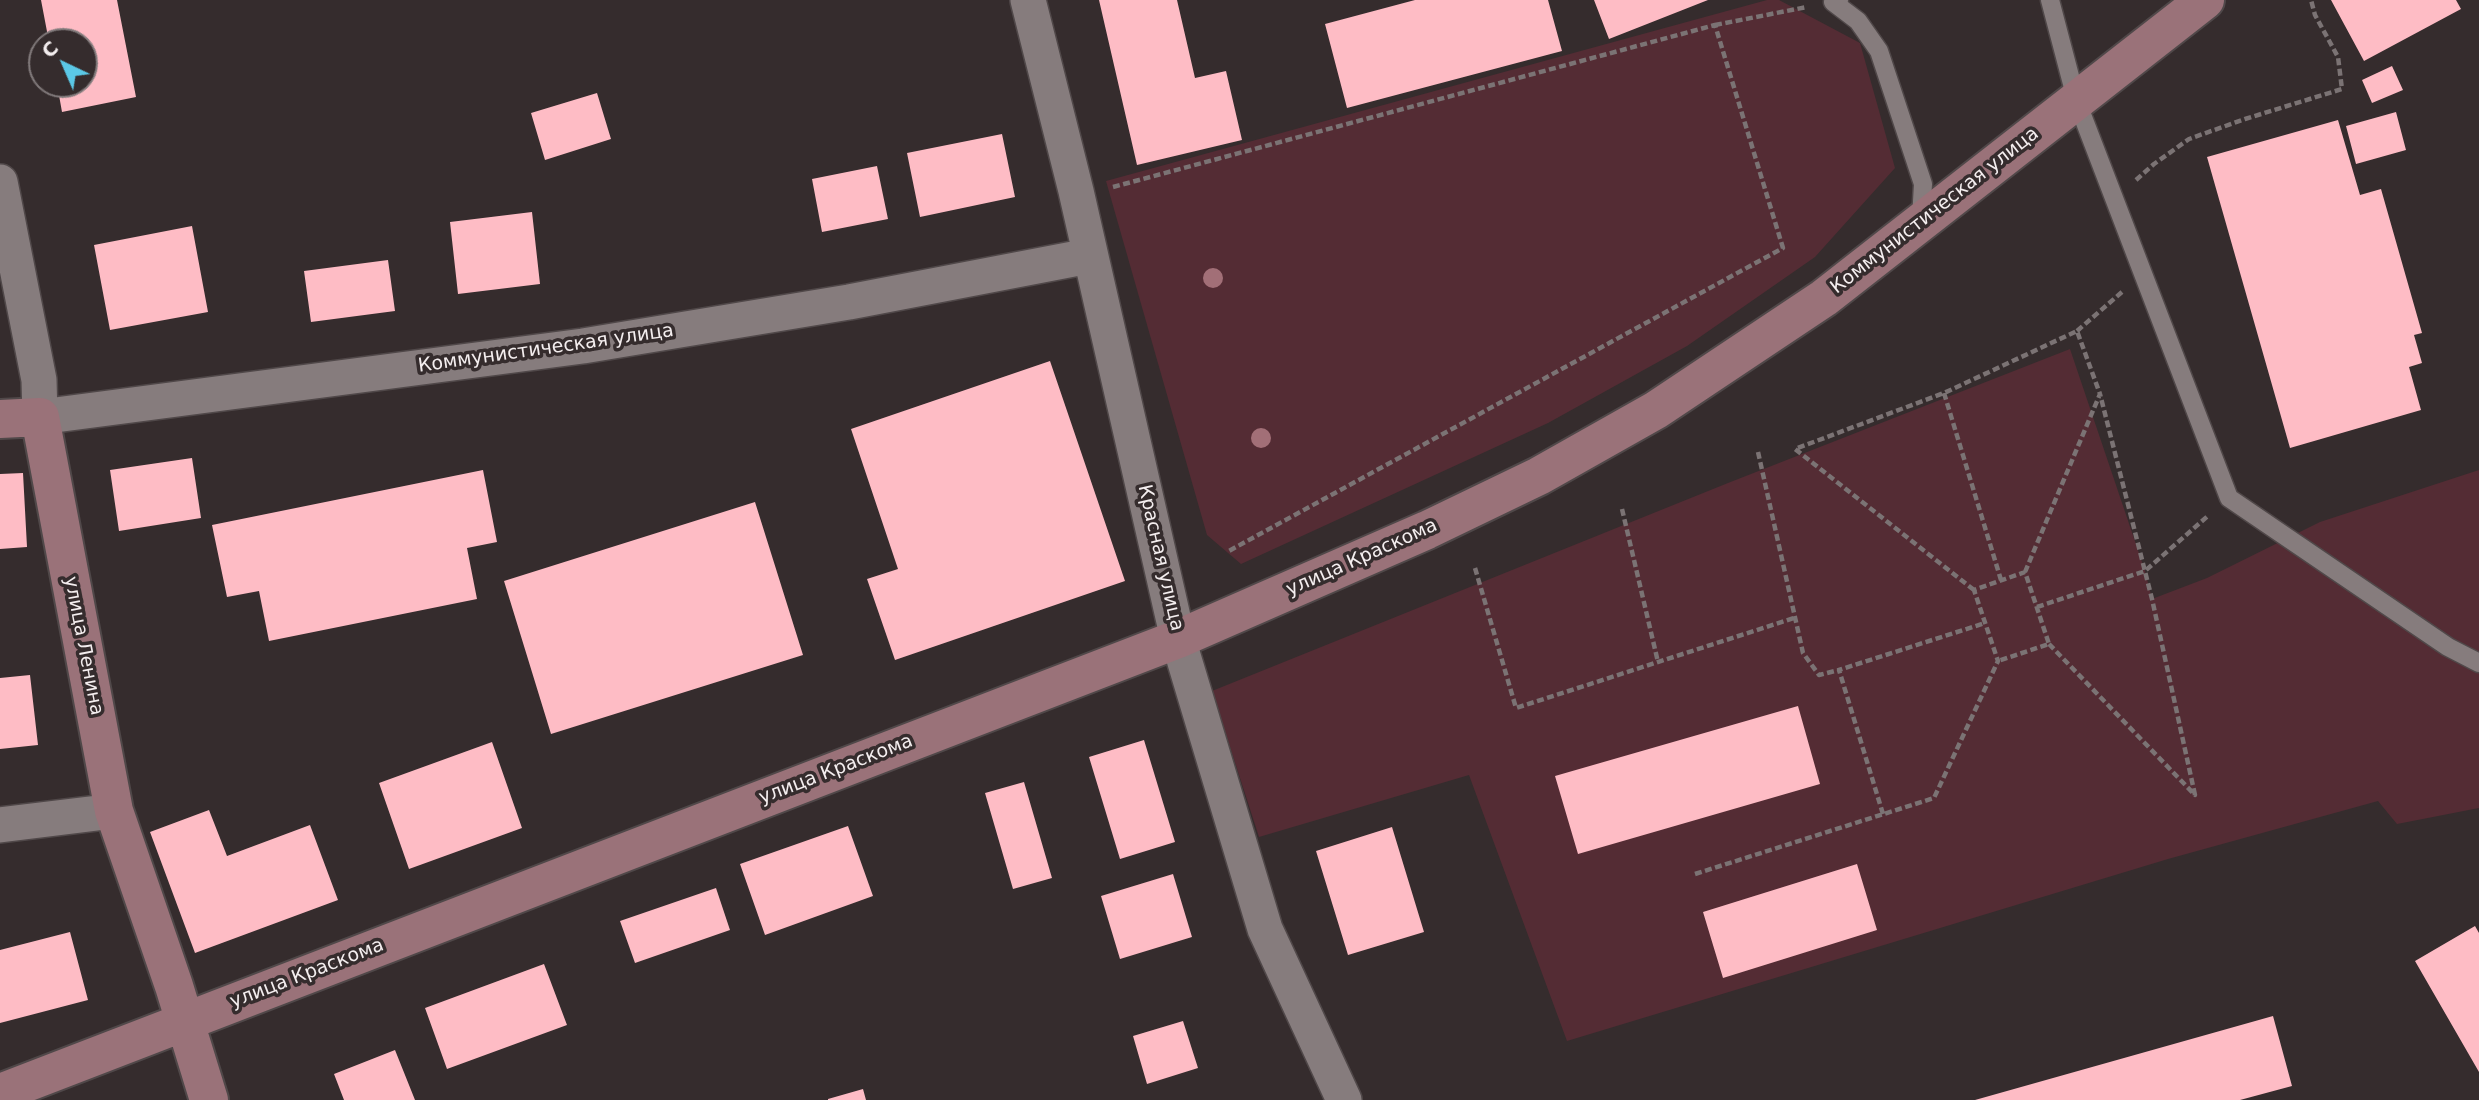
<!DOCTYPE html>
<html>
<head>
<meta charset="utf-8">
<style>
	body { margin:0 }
	#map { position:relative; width:2479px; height:1100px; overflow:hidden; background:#352c2d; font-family:"DejaVu Sans",sans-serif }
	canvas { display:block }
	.north { position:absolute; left:28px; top:28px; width:70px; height:70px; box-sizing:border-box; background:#352c2d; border:2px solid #817a7b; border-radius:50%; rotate:316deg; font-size:19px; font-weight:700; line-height:28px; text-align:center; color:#f4eeef }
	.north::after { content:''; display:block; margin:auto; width:24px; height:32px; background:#5bc8e6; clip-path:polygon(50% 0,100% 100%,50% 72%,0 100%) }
</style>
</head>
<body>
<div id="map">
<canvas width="2479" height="1100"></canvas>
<div class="north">С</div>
</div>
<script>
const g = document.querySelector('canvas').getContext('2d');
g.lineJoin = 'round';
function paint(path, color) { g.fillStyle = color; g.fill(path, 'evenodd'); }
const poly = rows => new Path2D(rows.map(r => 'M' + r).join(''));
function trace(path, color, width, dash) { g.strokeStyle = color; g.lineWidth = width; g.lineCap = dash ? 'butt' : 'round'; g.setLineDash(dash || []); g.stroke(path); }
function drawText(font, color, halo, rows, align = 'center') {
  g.font = font + ' "DejaVu Sans",sans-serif'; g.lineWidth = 7; g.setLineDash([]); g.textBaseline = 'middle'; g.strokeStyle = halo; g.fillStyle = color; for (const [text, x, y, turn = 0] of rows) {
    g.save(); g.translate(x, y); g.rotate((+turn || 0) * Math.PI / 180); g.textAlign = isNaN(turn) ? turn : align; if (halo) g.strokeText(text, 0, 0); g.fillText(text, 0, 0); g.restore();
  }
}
const green = poly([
	[1767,0,1779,0,1860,43,1895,168,1815,257,1687,346,1548,423,1241,564,1207,535,1106,181],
	[2070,349,2145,571,2152,599,2207,578,2320,522,2479,470,2479,808,2397,824,2378,801,2168,859,1567,1041,1469,775,1259,837,1212,691,1728,483]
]);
const building = poly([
	[41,0,117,0,136,97,62,112,57,84,84,84,84,42,49,42],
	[1099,0,1177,0,1195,78,1226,71,1242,140,1137,165],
	[1415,0,1548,0,1562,51,1347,108,1325,24],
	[1594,0,1708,0,1609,39],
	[2331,0,2456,0,2461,9,2364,61],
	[2392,66,2403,90,2372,103,2362,80],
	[597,93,611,139,545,160,531,113],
	[2396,112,2406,150,2356,164,2346,126],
	[2338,120,2360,195,2381,189,2422,333,2414,335,2422,363,2409,367,2421,410,2290,448,2207,157],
	[1002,134,1015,197,920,217,907,153],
	[877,166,888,219,822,232,812,179],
	[532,212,540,284,458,294,450,222],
	[192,226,208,312,110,330,94,245],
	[388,260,395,311,311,322,304,271],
	[1050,361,1125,581,895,660,867,579,898,569,851,429],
	[192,458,201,518,119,531,110,470],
	[483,470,497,542,467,548,477,599,269,641,259,591,227,597,212,525],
	[23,473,27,547,0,549,0,474],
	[755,502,803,655,551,734,504,581],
	[30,675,38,745,0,749,0,678],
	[1798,706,1820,784,1578,854,1555,776],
	[1144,740,1175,842,1120,859,1089,757],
	[492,742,522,828,409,869,379,783],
	[1024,782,1052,878,1013,889,985,793],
	[209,810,227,856,310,825,338,900,195,953,150,832],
	[848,826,873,896,765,935,740,864],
	[1392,827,1424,932,1348,955,1316,851],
	[1857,864,1877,930,1723,978,1703,912],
	[1173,874,1192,937,1120,959,1101,896],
	[716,888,730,930,635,963,620,921],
	[2475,926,2479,933,2479,1072,2415,961],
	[70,932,88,1000,0,1023,0,950],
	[544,964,567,1025,447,1069,425,1008],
	[2273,1016,2292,1086,2240,1100,1975,1100],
	[1183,1021,1198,1068,1147,1084,1133,1036],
	[395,1050,415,1100,344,1100,334,1074],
	[863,1089,866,1100,828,1100,828,1099]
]);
const path = poly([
	[1715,25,1807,7],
	[2136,180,2154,164,2189,139,2245,119,2342,89,2338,57,2315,15,2311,0],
	[1113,187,1715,25,1783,248,1227,552],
	[2077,331,2122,292],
	[1944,393,2001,580],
	[1758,452,1803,653,1819,675,1839,670],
	[1622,509,1658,662],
	[1475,568,1516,708,1794,618],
	[2025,572,2100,394,2152,599,2195,795,2049,644],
	[1974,590,1795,449,1944,393,2077,331,2100,394],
	[2037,607,2145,571,2209,515],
	[1883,814,1839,670,1985,623],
	[1695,874,1934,798,1998,661,1974,590,2025,572,2049,644,1998,661]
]);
const lane = poly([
	[1839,0,1833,2,1858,21,1879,51,1923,184,1921,219],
	[2050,0,2076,99,2229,498,2448,647,2479,663]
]);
const street = poly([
	[1028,0,1076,191,1178,639,1265,929,1344,1100],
	[0,182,39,380,40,417,583,346,849,302,1089,256],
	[0,825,114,811]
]);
const secondary = poly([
	[0,419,40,417,114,811,174,986,209,1100],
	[0,1093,1178,639,1427,530,1539,476,1656,410,1824,298,2205,0]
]);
const trees = [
	[1213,278],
	[1261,438]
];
const streetNames = [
	["Коммунистическая улица",1935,211,-38],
	["Коммунистическая улица",546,349,-8],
	["Красная улица",1160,558,77],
	["улица Краскома",1362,558,-24],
	["улица Ленина",83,646,79],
	["улица Краскома",836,770,-21],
	["улица Краскома",307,974,-21]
];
paint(green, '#542c34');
paint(building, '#febcc5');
trace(lane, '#504849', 21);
trace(street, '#504849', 38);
trace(secondary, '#504849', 42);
trace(path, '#7b7374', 4.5, [7, 3.5]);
trace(lane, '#867c7d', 18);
trace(street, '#867c7d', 35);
trace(secondary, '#9a7279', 38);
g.fillStyle = '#a26f77';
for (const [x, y] of trees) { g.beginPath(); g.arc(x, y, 10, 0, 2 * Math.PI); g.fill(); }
drawText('19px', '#f4eeef', '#352c2d', streetNames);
</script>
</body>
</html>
